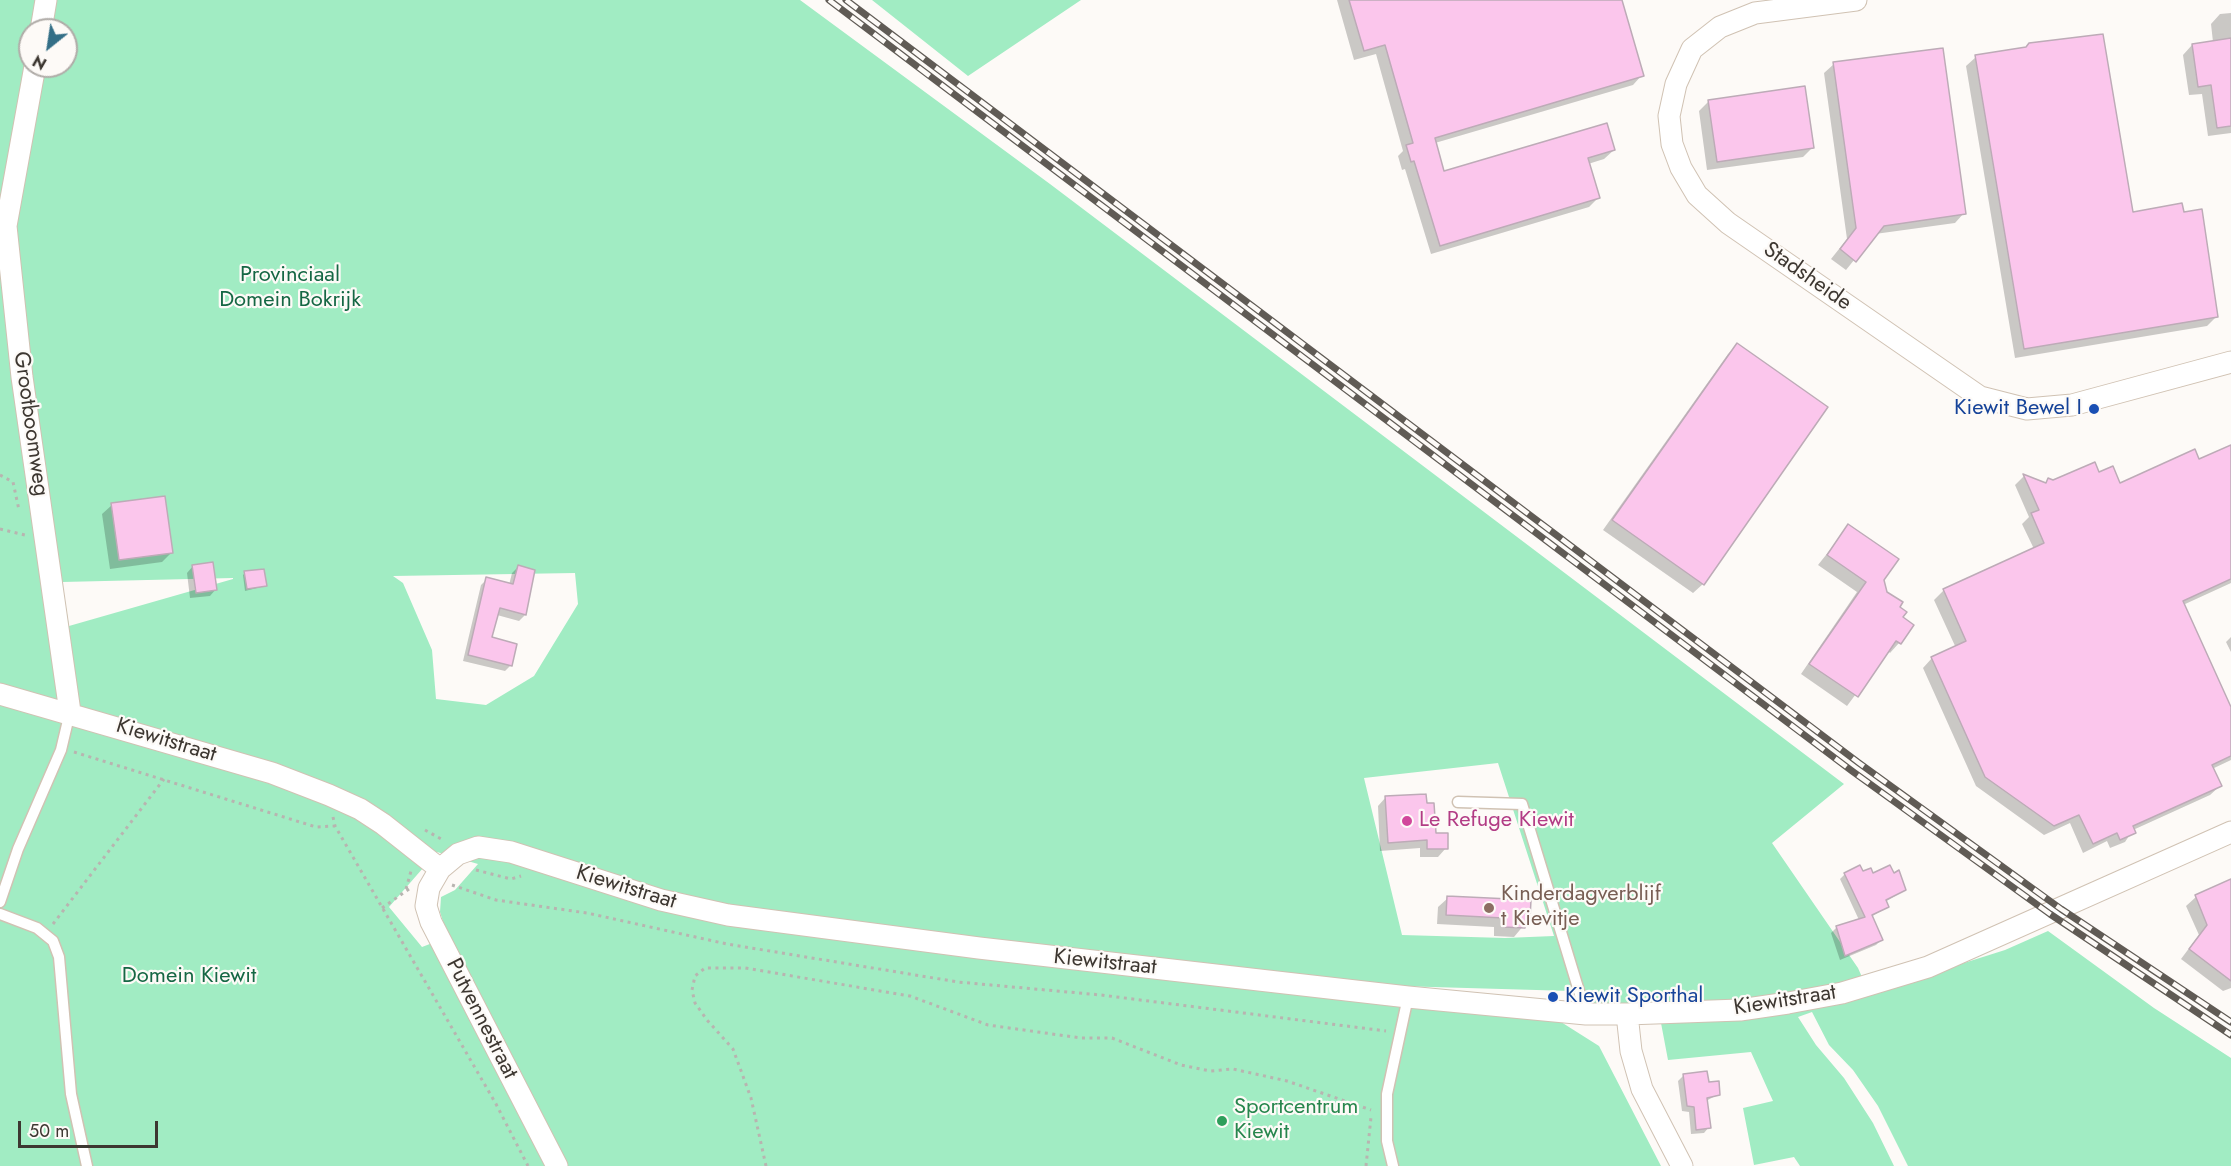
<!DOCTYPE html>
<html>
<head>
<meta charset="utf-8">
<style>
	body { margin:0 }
	#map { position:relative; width:2231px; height:1166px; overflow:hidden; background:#fdfaf7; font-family:Jost,sans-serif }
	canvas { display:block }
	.north { position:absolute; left:18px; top:18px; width:60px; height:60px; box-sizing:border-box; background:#fdfaf7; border:2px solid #b0aca8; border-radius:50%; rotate:210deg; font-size:16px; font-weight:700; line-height:24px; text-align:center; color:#3d3731 }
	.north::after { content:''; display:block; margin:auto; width:21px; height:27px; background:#346f87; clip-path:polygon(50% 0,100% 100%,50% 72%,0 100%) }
	.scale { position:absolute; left:18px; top:1121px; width:140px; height:27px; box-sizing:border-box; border:3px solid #3d3731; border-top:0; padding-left:8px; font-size:18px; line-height:21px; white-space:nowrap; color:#3d3731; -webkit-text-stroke:4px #fdfaf7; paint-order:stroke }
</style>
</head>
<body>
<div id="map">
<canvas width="2231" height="1166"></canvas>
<div class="north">N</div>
<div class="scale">50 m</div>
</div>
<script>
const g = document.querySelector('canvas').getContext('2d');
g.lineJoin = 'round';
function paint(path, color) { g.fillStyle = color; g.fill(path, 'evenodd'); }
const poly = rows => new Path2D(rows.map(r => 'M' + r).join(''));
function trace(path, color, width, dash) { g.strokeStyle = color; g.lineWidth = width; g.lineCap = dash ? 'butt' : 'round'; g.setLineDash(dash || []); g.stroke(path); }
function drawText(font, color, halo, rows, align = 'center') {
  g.font = font + ' Jost,sans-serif'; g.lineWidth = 4.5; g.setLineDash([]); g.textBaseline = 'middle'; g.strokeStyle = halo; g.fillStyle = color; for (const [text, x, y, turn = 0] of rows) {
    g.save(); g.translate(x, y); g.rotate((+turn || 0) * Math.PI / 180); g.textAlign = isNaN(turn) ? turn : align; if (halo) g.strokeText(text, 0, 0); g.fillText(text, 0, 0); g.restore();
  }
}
const green = poly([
	[0,0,800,0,1050,184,1844,784,1772,843,1858,968,1869,993,2005,950,2048,931,2154,1008,2231,1058,2231,1166,1908,1166,1878,1106,1853,1070,1829,1045,1812,1012,1798,1017,1816,1045,1844,1078,1873,1123,1894,1166,1800,1166,1794,1157,1754,1165,1743,1108,1773,1101,1751,1052,1668,1060,1661,1023,1614,1018,1571,991,1155,979,1561,1022,1599,1046,1661,1166,0,1166],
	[30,30,66,30,66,66,30,66],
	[575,573,578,604,534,676,486,705,436,699,432,650,403,583,393,576],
	[233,579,69,626,62,582,233,578],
	[1498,763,1554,936,1505,938,1402,935,1364,778],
	[437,852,478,864,455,890,441,897,440,912,448,937,422,947,389,907],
	[872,0,1081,0,968,76]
]);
const shadow = poly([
	[1337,0,1621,0,1642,75,1633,85,1435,143,1443,173,1614,150,1604,159,1588,164,1599,197,1589,207,1431,254,1405,169,1402,170,1398,156,1403,151,1376,54,1354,60],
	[2231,13,2231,133,2208,136,2202,94,2189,95,2183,55,2192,45,2213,42,2211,24,2220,14],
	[1976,57,2131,214,2216,317,2207,326,2015,358,1966,66],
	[1834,64,1964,213,1955,223,1875,234,1846,270,1831,259,1847,239,1824,73],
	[1709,101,1812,148,1803,157,1707,170,1699,111],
	[1737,345,1826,407,1703,584,1693,593,1603,530,1728,354],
	[2231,446,2231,583,2183,605,2231,710,2231,760,2212,769,2220,786,2210,795,2133,830,2125,842,2110,848,2107,841,2083,853,2070,823,2044,835,1976,786,1923,668,1932,658,1956,648,1934,600,1944,590,2034,549,2022,524,2029,517,2015,485,2024,476,2044,484,2048,479,2053,481,2098,474,2120,485,2199,461],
	[112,505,172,552,162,562,110,569,102,514],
	[1849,526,1882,580,1886,593,1898,607,1901,618,1912,625,1899,643,1890,653,1888,651,1847,706,1801,674,1857,592,1818,565],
	[193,566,216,589,210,596,190,598,187,573],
	[518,567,525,615,519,621,497,615,490,638,511,665,505,671,463,661,481,585,487,579,509,585,512,573],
	[245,573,265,586,245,591,243,575],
	[2231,637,2231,652,2226,642],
	[1386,797,1434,834,1446,848,1438,857,1420,857,1420,848,1380,851,1378,806],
	[1845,874,1893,875,1905,890,1885,902,1887,907,1871,917,1881,940,1876,945,1840,960,1831,933,1836,928,1859,920,1840,879],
	[2231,881,2231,988,2223,991,2181,959,2199,935,2186,906,2196,897],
	[1448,898,1529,919,1514,937,1494,936,1494,927,1437,924,1438,907],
	[1684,1075,1707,1084,1719,1094,1706,1101,1709,1127,1704,1133,1691,1134,1689,1112,1682,1111,1678,1081]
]);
const building = poly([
	[1349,0,1622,0,1644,76,1435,138,1444,171,1607,123,1615,150,1588,158,1600,198,1440,246,1414,161,1411,162,1406,145,1413,143,1385,45,1364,51,1349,0],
	[2103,34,2133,212,2182,203,2184,212,2202,209,2218,317,2024,349,1975,55,2026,47,2029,43,2103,34],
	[2231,38,2231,126,2217,128,2211,85,2198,87,2192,44,2231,38],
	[1943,48,1966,214,1884,226,1856,262,1840,249,1856,228,1833,62,1943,48],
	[1805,86,1814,148,1717,162,1708,100,1805,86],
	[1737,343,1828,407,1704,585,1612,520,1737,343],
	[2231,445,2231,579,2183,601,2231,707,2231,756,2212,765,2222,786,2133,826,2136,833,2120,840,2117,833,2093,844,2079,815,2054,826,1985,777,1931,657,1966,641,1943,589,2044,543,2031,513,2039,510,2023,474,2046,483,2048,478,2053,480,2095,462,2099,472,2113,466,2120,483,2195,449,2199,459,2231,445],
	[165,496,173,553,119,560,111,503,165,496],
	[1848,524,1899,559,1884,580,1887,592,1903,602,1900,607,1907,612,1903,617,1914,625,1901,644,1896,641,1858,697,1809,664,1866,582,1827,555,1848,524],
	[213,562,217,590,196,593,192,565,213,562],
	[518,565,535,570,526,615,500,608,492,637,517,644,512,666,468,655,486,577,513,584,518,565],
	[264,569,267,586,247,589,244,571,264,569],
	[1426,794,1427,803,1434,803,1436,833,1448,833,1448,849,1427,849,1427,840,1388,843,1385,796,1426,794],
	[1860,865,1863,871,1871,868,1873,873,1890,865,1894,873,1899,870,1906,890,1886,900,1889,907,1872,915,1883,940,1845,956,1836,926,1865,917,1844,873,1860,865],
	[2231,879,2231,981,2189,949,2207,925,2195,895,2231,879],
	[1447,896,1531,900,1530,919,1526,919,1525,928,1503,927,1503,918,1446,915,1447,896],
	[1707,1071,1709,1082,1719,1081,1720,1095,1707,1098,1711,1128,1696,1130,1694,1107,1687,1106,1683,1074,1707,1071]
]);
const path = poly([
	[0,475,13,482,19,510],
	[0,529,25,535],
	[74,752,316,827,335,826],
	[333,817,335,826,496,1104,528,1166],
	[425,830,443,840],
	[476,870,511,879,521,876],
	[452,885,496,900,587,913,727,944,958,982,1101,995,1386,1031],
	[406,889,411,871],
	[382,908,409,889],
	[53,924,164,779],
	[766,1166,751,1098,733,1049,707,1020,695,1003,692,990,695,976,705,968,745,968,910,996,988,1025,1081,1038,1112,1038,1181,1065,1210,1071,1233,1069,1287,1081,1371,1110],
	[1366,1166,1371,1117]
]);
const lane = poly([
	[1458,802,1522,804,1586,1014],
	[0,902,18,849,61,750,70,712],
	[0,914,37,928,53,941,59,957,71,1094,87,1166],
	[1393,1166,1387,1141,1387,1094,1408,997]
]);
const street = poly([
	[1856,0,1755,13,1720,27,1692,49,1676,84,1669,116,1672,144,1681,168,1697,195,1728,223,1980,397,2027,409,2072,405,2231,362],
	[41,30,46,0],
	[35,66,6,226,22,377,70,712],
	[0,694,272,773,329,795,360,809,383,824,440,869],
	[1627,1014,1631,1051,1642,1089,1682,1166],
	[557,1166,431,922,426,906,429,888,440,869,458,854,478,847,511,852,661,900,728,915,979,948,1408,997,1586,1014,1627,1014,1740,1010,1788,1003,1842,993,1928,967,2231,832]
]);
const rail = poly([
	[829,0,1852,771,2050,914,2231,1035],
	[846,0,1859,763,2061,909,2231,1022]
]);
const markers = [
	[2094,409,6,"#1a4fb4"],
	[1407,821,6,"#d1479c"],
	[1489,908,6,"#8d6e63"],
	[1553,997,6,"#1a4fb4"],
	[1222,1121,6,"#2e9e5b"]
];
const parkNames = [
	["Provinciaal",290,276],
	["Domein Bokrijk",290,301],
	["Domein Kiewit",189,977]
];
const streetNames = [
	["Stadsheide",1807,277,35],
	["Grootboomweg",30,424,82],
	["Kiewitstraat",166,741,17],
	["Kiewitstraat",626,888,17],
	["Kiewitstraat",1105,963,6],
	["Kiewitstraat",1785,1001,-9],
	["Putvennestraat",481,1019,63]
];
const transitNames = [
	["Kiewit Bewel I",2082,409],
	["Kiewit Sporthal",1565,997,"left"]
];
const hotelNames = [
	["Le Refuge Kiewit",1419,821]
];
const educationNames = [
	["Kinderdagverblijf",1501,895],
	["t Kievitje",1501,920]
];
const leisureNames = [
	["Sportcentrum",1234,1108],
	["Kiewit",1234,1133]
];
paint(green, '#a1ecc3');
paint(shadow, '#0003');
paint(building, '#fbc6ec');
trace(building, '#bdabb7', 1.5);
trace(lane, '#d0c2b3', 13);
trace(street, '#d0c2b3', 23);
trace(path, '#b8b4b0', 3, [3, 4.5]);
trace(lane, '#fff', 10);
trace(street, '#fff', 21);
trace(rail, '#605b55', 7);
trace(rail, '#fdfaf7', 4.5, [14]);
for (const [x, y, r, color] of markers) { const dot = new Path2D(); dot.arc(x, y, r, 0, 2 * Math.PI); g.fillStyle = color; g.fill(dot); trace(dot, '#fdfaf7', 2); }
drawText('22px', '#156744', '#fdfaf7', parkNames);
drawText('22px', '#3d3731', '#fdfaf7', streetNames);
drawText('22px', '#164399', '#fdfaf7', transitNames, 'right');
drawText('22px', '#b23c85', '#fdfaf7', hotelNames, 'left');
drawText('22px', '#785e54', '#fdfaf7', educationNames, 'left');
drawText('22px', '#27864d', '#fdfaf7', leisureNames, 'left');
</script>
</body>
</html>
